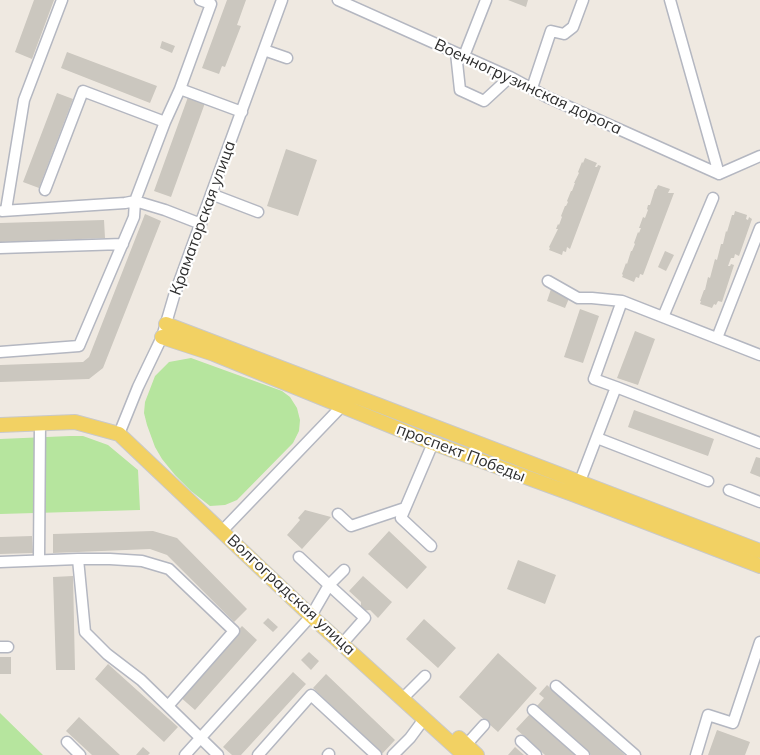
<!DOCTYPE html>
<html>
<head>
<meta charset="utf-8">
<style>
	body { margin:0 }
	canvas { display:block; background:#efe9e1 }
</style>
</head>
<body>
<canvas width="760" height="755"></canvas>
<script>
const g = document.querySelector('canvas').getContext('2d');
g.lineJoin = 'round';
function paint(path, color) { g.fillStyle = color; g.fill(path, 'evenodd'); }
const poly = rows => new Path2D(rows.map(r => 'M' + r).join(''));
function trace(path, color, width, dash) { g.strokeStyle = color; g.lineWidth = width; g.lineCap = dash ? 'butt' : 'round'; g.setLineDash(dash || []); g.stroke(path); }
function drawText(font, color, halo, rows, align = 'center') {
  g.font = font + ' Mulish,sans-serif'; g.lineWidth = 4.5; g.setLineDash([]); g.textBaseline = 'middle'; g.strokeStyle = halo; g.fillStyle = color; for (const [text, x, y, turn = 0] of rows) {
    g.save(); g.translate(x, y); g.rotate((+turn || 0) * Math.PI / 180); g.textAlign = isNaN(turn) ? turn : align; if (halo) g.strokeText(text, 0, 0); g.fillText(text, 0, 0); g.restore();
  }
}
const green = poly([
	[191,358,282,391,290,397,297,408,300,420,299,431,293,443,237,500,225,505,210,506,191,491,175,475,162,459,155,447,147,425,144,413,145,402,155,376,169,362],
	[70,436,83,436,108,445,138,470,140,510,0,514,0,439],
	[0,713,43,755,0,755]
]);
const building = poly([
	[34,0,54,0,32,59,15,52],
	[227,0,246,0,237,25,241,26,225,67,222,66,219,74,202,68],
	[508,0,528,0,526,7],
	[162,41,175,46,172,53,160,48],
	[67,52,157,86,150,103,61,68],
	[57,93,73,99,39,188,23,182],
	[188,97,205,103,171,197,154,191],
	[286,149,317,160,298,216,267,206],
	[585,158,597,163,595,167,597,167,598,165,601,166,570,249,567,247,566,252,563,251,562,255,549,250,550,248,549,247,558,229,556,229,558,224,559,225,562,217,561,216,565,206,566,206,568,202,567,201,571,191,572,191,575,183,574,183,579,173,578,172,582,162,583,163],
	[658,185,670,189,668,193,674,193,643,275,640,274,639,278,636,277,634,282,622,277,623,275,622,274,626,263,627,264,631,251,632,251,635,244,634,243,638,232,639,233,641,228,639,228,643,217,645,218,648,210,647,209,648,205,650,205,655,189,656,189],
	[735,211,747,215,746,219,748,220,749,217,752,219,739,256,735,254,734,258,731,258,728,266,730,266,731,264,734,265,722,302,718,301,716,305,714,304,712,308,700,304,701,301,700,301,704,290,705,290,708,277,710,278,715,259,717,260,721,244,723,244,726,231,727,232,732,215,734,215],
	[145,214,161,221,103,368,89,379,0,382,0,365,83,362,89,357],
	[104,220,105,238,0,242,0,223],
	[665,251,674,255,666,271,658,267],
	[551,289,570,296,565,308,547,301],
	[580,309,599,316,583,363,564,357],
	[635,331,655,339,638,385,617,378],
	[634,410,714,439,708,456,628,427],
	[756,457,760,458,760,477,750,473],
	[305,510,331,517,302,549,287,535,300,520,298,518],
	[153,531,177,538,247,609,234,622,167,555,150,549,53,553,53,534],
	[389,531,427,567,407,589,368,554],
	[32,536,33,553,0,554,0,537],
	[518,560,556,575,545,604,507,589],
	[73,576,75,670,56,670,53,577],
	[363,576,392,602,378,618,370,610,361,611,361,602,349,591],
	[268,618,278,627,273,632,263,623],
	[424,619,456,648,438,668,406,639],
	[242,626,257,640,195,710,179,696],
	[309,652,319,661,311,670,301,660],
	[498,653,537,688,498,732,459,697],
	[0,657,11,657,11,674,0,674],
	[108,664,178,727,164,742,95,679],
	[293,672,306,684,241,755,232,755,223,747],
	[326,674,395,740,382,754,313,688],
	[547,685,625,755,591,755,537,706,544,698,539,694],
	[530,714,575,755,545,755,516,729],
	[79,717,120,755,92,755,66,731],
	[717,730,750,742,745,755,708,755],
	[143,747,150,753,148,755,136,755],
	[515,747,524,755,508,755]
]);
const minor = poly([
	[200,0,211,4,180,89,242,112],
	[338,0,510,77,547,97,719,174],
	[670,0,719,174],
	[264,50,287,58],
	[456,53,460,90,484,101,510,77],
	[464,56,486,0],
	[532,88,551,31,564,34,573,27,583,0],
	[165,122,180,89],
	[719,174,760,156],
	[211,194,258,212],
	[6,210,24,100,62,0],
	[2,211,125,203,135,201,165,210,201,224],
	[0,248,123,244],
	[548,281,578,298,592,298,622,301,760,355],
	[663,317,713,198],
	[717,338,760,228],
	[0,352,79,346,134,217,135,201,165,122,83,91,45,190],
	[616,387,760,443],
	[119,434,138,387,162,337,174,296,282,0],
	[597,438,708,481],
	[577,489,616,387,594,379,622,301],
	[729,490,760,502],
	[338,514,351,526,405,508],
	[222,531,341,407],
	[431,546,401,518,433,443],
	[299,557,329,585,344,570],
	[78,559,110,559,142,561,169,569,234,631,168,706],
	[39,560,40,423],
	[0,562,78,559,85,632,107,654,141,680,218,755],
	[0,647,8,647],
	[556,686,635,755],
	[402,699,425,676],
	[533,710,584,755],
	[521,741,536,755],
	[67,742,80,755],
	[466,745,484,725],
	[185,755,311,616,329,585,365,618,342,644],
	[258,755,311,695,376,755],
	[328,755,329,754],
	[393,755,410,738,424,719],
	[696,755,708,715,733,723,760,642]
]);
const major = poly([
	[166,324,760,551],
	[162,337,214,354,433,443,575,495,760,566],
	[0,425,75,422,119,434,311,616,464,755],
	[459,738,477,755]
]);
const streetNames = [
	["Военногрузинская дорога",528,87,25],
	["Краматорская улица",203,218,-70],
	["проспект Победы",461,453,21],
	["Волгоградская улица",291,595,43]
];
paint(green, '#b6e59e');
paint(building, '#cbc7bf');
trace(minor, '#b4b7c1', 13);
trace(major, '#c9c9c9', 16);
trace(minor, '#fff', 10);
trace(major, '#f2d163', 14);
drawText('16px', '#2e2e2e', '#fff', streetNames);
</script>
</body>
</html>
